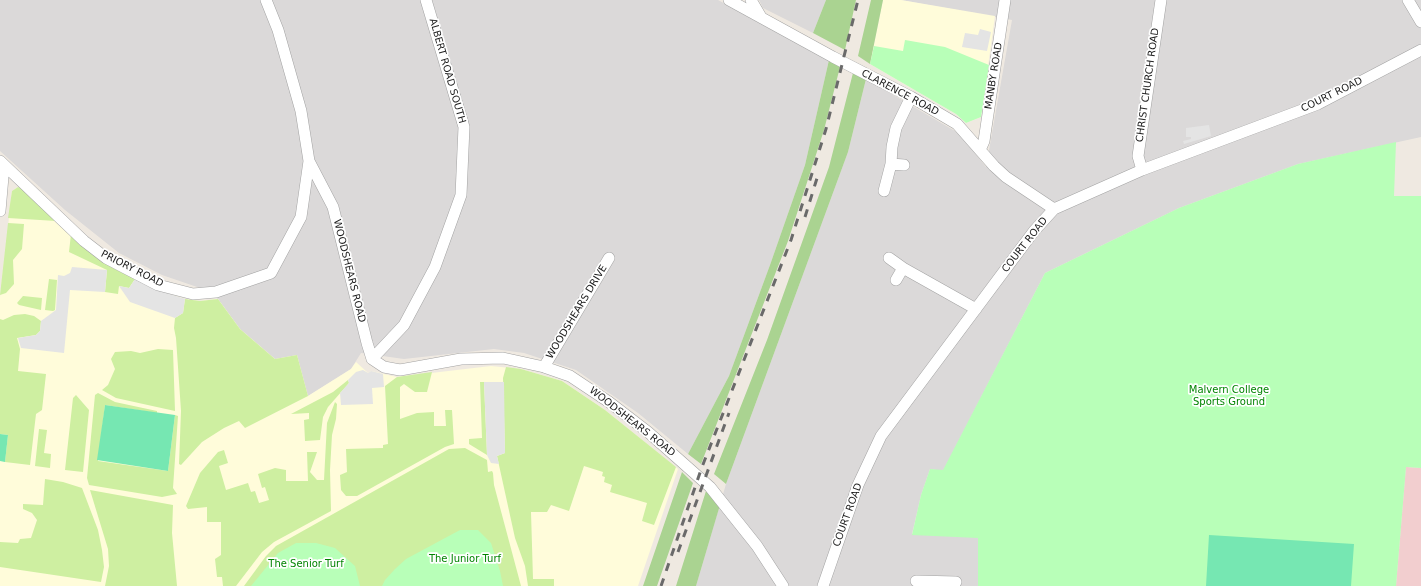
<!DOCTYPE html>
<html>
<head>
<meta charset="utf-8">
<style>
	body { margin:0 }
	canvas { display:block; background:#efe9e1 }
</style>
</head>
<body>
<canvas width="1421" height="586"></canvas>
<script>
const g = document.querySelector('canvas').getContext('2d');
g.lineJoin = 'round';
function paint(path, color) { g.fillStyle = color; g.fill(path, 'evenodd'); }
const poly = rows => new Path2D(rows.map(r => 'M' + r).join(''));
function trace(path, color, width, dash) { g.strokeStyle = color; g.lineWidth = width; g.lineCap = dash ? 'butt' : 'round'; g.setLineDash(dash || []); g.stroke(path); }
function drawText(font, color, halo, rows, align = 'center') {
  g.font = font + ' "DejaVu Sans",sans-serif'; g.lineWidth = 3.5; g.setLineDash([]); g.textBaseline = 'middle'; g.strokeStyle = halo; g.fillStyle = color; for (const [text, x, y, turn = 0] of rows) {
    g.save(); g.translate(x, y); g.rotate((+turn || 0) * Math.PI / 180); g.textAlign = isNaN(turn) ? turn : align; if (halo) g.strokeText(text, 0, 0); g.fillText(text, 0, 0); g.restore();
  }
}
const residential = poly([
	[0,0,718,0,829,60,805,165,770,265,729,376,688,454,638,413,576,370,524,353,494,349,404,359,361,353,351,369,308,396,275,359,240,329,218,299,203,289,162,275,119,253,65,210,0,151],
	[759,0,826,0,813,33,763,8],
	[901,0,1421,0,1421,137,1298,164,1179,208,1045,273,943,471,930,469,921,495,912,534,978,537,978,586,696,586,726,484,848,152,866,79,955,131,962,137,986,167,1012,20]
]);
const commercial = poly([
	[1406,467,1421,468,1421,586,1396,586]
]);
const education = poly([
	[883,0,901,0,995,16,981,117,966,123,956,114,870,64],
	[18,187,85,248,113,268,150,287,185,299,200,301,218,299,240,329,275,359,297,355,308,396,351,369,356,362,368,373,371,371,397,377,491,366,521,369,562,381,605,410,678,469,638,586,0,586,0,297,12,191]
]);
const grass = poly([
	[18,187,22,189,56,221,8,218,12,191],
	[8,223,24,224,22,249,13,260,14,284,6,293,0,295],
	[71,234,113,268,135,279,129,288,119,286,118,294,105,292,107,270,69,252],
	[49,279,57,280,55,310,53,311,45,310],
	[23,296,42,298,41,310,19,305,17,303],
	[185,299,200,301,218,299,240,329,275,359,297,355,308,396,245,428,239,421,224,428,202,442,181,465,179,464,181,411,176,338,174,328,175,318,183,313],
	[25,314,34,316,41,321,40,331,36,335,17,338,20,349,18,371,46,374,42,410,36,414,30,465,5,462,8,435,0,434,0,319,3,320,14,315],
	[158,349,173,350,175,411,116,398,102,390,108,385,115,369,111,359,115,352,131,351,140,353],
	[506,367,521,369,562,381,605,410,676,467,654,525,642,521,647,503,610,492,612,485,604,482,605,477,602,476,603,472,584,466,569,511,551,505,547,512,531,512,533,579,554,579,554,586,528,586,525,566,515,538,497,456,505,453,503,378],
	[432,372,427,392,415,392,404,384,400,387,400,419,417,413,434,412,434,426,446,426,445,410,452,410,454,444,445,447,357,496,346,496,341,490,340,475,347,472,346,449,383,448,383,445,388,444,385,386,397,377],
	[348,380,349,383,328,407,323,417,320,440,305,441,304,420,309,419,309,413,291,414,333,392],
	[480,382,484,382,487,455,469,444,469,439,482,438],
	[98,393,115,402,157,411,157,413,105,405,98,461,168,471,175,415,178,416,173,488,177,494,162,497,89,485,87,478,95,395],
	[76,395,89,410,83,472,65,470,73,398],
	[335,402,337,404,336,419,332,435,330,470,331,511,274,542,262,552,236,586,223,586,222,577,217,577,215,559,221,555,221,522,207,522,207,507,188,509,186,506,200,473,218,452,224,450,228,463,219,466,226,490,248,483,251,492,255,491,259,503,269,500,265,487,262,488,258,474,275,468,286,470,286,481,308,481,307,452,317,452,310,472,317,480,324,480,327,423],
	[39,429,47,430,44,453,51,454,50,468,35,466],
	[465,448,487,460,488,472,492,471,493,473,494,485,521,586,244,586,266,556,276,546,449,449],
	[45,479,63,482,82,488,98,530,102,550,104,567,101,582,0,567,0,542,18,543,20,539,31,538,37,520,32,513,23,509,23,504,43,505],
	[90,490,173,505,172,533,177,586,105,586,109,566,108,549]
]);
const forest = poly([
	[826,0,856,0,845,50,813,33],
	[871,0,883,0,870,64,858,56],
	[829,60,840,67,824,130,788,241,701,464,688,454,729,376,770,265,805,165],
	[853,73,866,79,848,152,726,484,714,474,767,340,829,167],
	[682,472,693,483,657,586,643,586],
	[706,491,720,505,696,586,676,586]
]);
const park = poly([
	[905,40,945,47,989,65,981,117,966,123,956,114,870,64,874,46,903,51],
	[1396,142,1394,196,1421,196,1421,468,1406,467,1396,586,978,586,978,538,912,535,921,495,930,469,943,470,1045,273,1179,208,1298,164],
	[460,530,478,530,491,543,500,571,503,586,382,586,385,580,395,569,406,559],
	[296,543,316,543,335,548,355,566,360,586,251,586,278,553]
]);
const pitch = poly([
	[105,405,175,415,168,471,97,460],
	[0,434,8,435,5,462,0,461],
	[1209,535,1354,544,1351,586,1206,586]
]);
const parking = poly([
	[980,29,991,32,987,51,962,47,965,33,978,35],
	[1209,125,1211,136,1184,144,1183,141,1191,139,1191,137,1186,137,1186,128],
	[72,267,107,270,105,292,70,290,64,353,21,348,18,338,36,335,40,331,41,321,56,310,58,275,64,276,70,273],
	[135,279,150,287,185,299,183,313,175,318,130,302,119,286,129,288],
	[363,370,368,373,371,371,383,374,384,387,372,388,373,404,341,405,340,393,349,383,348,380,356,372],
	[484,382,504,382,505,453,497,456,499,464,491,463,487,455]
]);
const minor = poly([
	[729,0,833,57,911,97,957,124,994,166,1006,177,1054,209],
	[751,0,761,17],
	[1408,0,1421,22],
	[980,150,984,141,1005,0],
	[0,161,84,241,106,258,158,285,193,294,216,292,271,273,301,217,309,161,301,111,278,30,266,0],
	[309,161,333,207,367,343,372,359,384,367,400,370,461,359,503,358,544,367,570,376,609,402,648,432,710,487,757,546,783,586],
	[891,164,904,165],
	[1142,170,1138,156,1161,0],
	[884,191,891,164,892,147,896,128,911,97],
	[0,211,4,165],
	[889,258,903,268,976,309],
	[896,280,903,268],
	[372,359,404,325,435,267,461,195,464,127,426,0],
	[544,367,609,258],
	[916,581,956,582],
	[823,586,858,485,881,436,1034,231,1054,209,1142,170,1318,104,1421,50]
]);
const rail = poly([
	[805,217,818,175],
	[678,552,729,413],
	[661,586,702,467,791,240,826,129,858,0]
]);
const streetNames = [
	["ALBERT ROAD SOUTH",447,71,74],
	["MANBY ROAD",994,76,-81],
	["CHRIST CHURCH ROAD",1148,85,-82],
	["CLARENCE ROAD",900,93,28],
	["COURT ROAD",1332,95,-26],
	["COURT ROAD",1025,245,-52],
	["PRIORY ROAD",132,269,27],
	["WOODSHEARS ROAD",349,271,76],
	["WOODSHEARS DRIVE",577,312,-59],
	["WOODSHEARS ROAD",632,422,38],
	["COURT ROAD",848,515,-70]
];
const parkNames = [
	["Malvern College",1229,390],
	["Sports Ground",1229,402],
	["The Junior Turf",465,559],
	["The Senior Turf",306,564]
];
paint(residential, '#dbd9d9');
paint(commercial, '#f2cecf');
paint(education, '#fffcda');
paint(grass, '#ceefa1');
paint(forest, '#aad391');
paint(park, '#b8ffb8');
paint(pitch, '#76e7b2');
paint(parking, '#e4e4e4');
trace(minor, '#a3a3a3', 12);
trace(minor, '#fff', 11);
trace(rail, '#6a6a6a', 3, [8, 8]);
drawText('10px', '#1c1c1c', '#fff', streetNames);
drawText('10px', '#018401', '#fff', parkNames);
</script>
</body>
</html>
